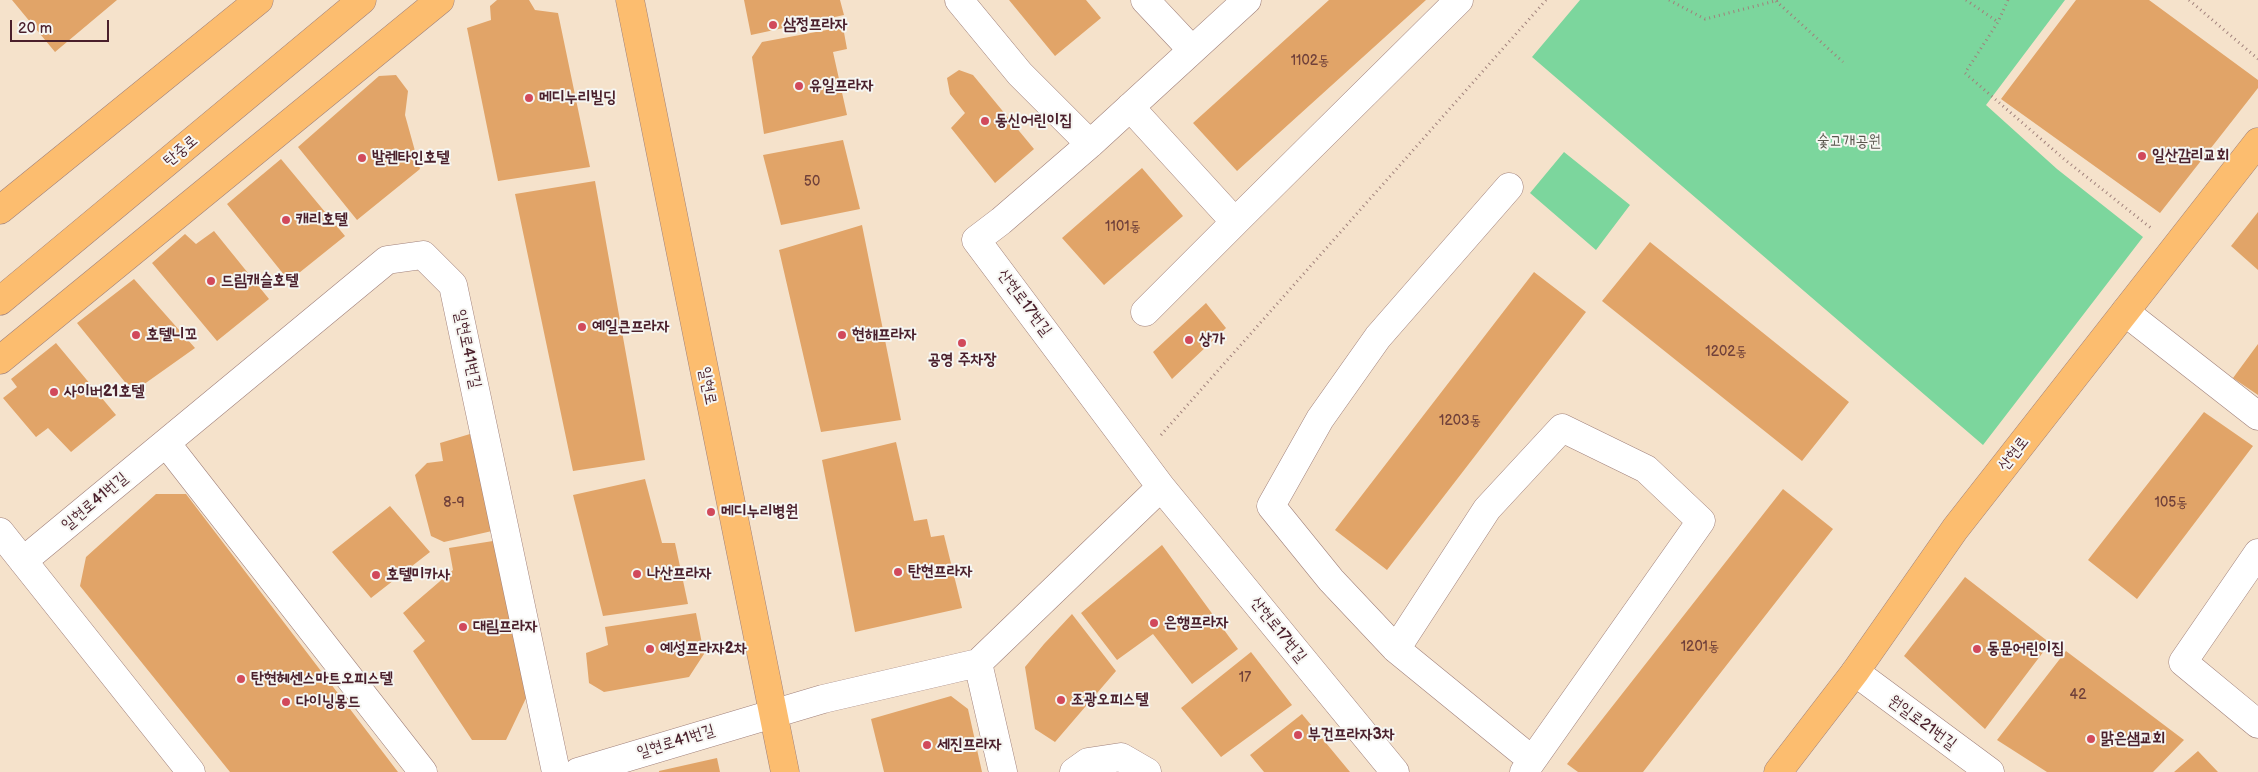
<!DOCTYPE html>
<html>
<head>
<meta charset="utf-8">
<style>
	body { margin:0 }
	#map { position:relative; width:2258px; height:772px; overflow:hidden; background:#f5e2cb; font-family:"Balsamiq Sans",sans-serif }
	canvas { display:block }
	.scale { position:absolute; left:10px; top:20px; width:99px; height:22px; box-sizing:border-box; border:2px solid #4a1f2b; border-top:0; padding-left:6px; font-size:15px; line-height:18px; white-space:nowrap; color:#4a1f2b; -webkit-text-stroke:4px #f6f6f2; paint-order:stroke }
</style>
</head>
<body>
<div id="map">
<canvas width="2258" height="772"></canvas>
<div class="scale">20 m</div>
</div>
<script>
const g = document.querySelector('canvas').getContext('2d');
g.lineJoin = 'round';
function paint(path, color) { g.fillStyle = color; g.fill(path, 'evenodd'); }
const poly = rows => new Path2D(rows.map(r => 'M' + r).join(''));
function trace(path, color, width, dash) { g.strokeStyle = color; g.lineWidth = width; g.lineCap = dash ? 'butt' : 'round'; g.setLineDash(dash || []); g.stroke(path); }
function drawText(font, color, halo, rows, align = 'center') {
  g.font = font + ' "Balsamiq Sans","Poor Story",sans-serif'; g.lineWidth = 4; g.setLineDash([]); g.textBaseline = 'middle'; g.strokeStyle = halo; g.fillStyle = color; for (const [text, x, y, turn = 0] of rows) {
    g.save(); g.translate(x, y); g.rotate((+turn || 0) * Math.PI / 180); g.textAlign = isNaN(turn) ? turn : align; if (halo) g.strokeText(text, 0, 0); g.fillText(text, 0, 0); g.restore();
  }
}
const green = poly([
	[1580,0,2065,0,1986,105,2057,169,2143,237,1983,445,1532,57],
	[1564,152,1630,205,1596,250,1530,193]
]);
const building = poly([
	[12,0,117,0,55,52],
	[497,0,529,0,535,10,558,13,590,167,498,181,467,28,491,20,490,6],
	[744,0,840,0,844,15,751,35],
	[1009,0,1086,0,1101,18,1055,56],
	[1329,0,1426,0,1237,171,1193,123],
	[2076,0,2149,0,2258,80,2258,88,2160,213,2001,99],
	[843,27,847,49,833,52,847,115,764,134,752,57,762,42],
	[959,70,973,75,1034,149,995,183,951,128,965,113,950,94,947,78],
	[396,75,408,91,405,115,420,169,357,220,298,147,379,76],
	[843,140,860,209,781,225,763,155],
	[281,159,345,236,289,281,227,204],
	[1142,168,1183,216,1104,285,1062,238],
	[595,181,645,460,573,471,515,194],
	[2258,212,2258,270,2231,246],
	[862,225,901,420,821,432,779,250],
	[214,231,269,299,217,341,152,263,185,234,196,244],
	[1650,242,1849,402,1802,461,1602,301],
	[1534,272,1586,312,1387,570,1335,530],
	[134,279,195,348,133,392,77,323],
	[1206,303,1226,328,1172,379,1153,352],
	[56,343,116,415,71,452,48,428,36,437,3,398,17,387,11,379],
	[2258,344,2258,395,2233,378],
	[2204,412,2253,446,2137,599,2088,560],
	[470,434,492,531,444,542,431,536,415,475,427,463,443,461,440,443],
	[896,442,914,521,927,519,931,537,944,535,962,608,855,632,822,460],
	[645,479,662,543,675,543,688,604,603,616,573,495],
	[1783,489,1833,529,1643,772,1578,772,1567,764],
	[156,494,186,494,398,772,230,772,80,586,86,557],
	[390,506,430,552,371,598,332,552],
	[493,541,528,694,506,740,472,740,413,651,425,641,403,613,453,570,449,548],
	[1162,545,1238,649,1192,684,1153,634,1117,660,1081,613],
	[1965,577,2050,643,1985,729,1904,656],
	[696,613,704,654,689,677,604,692,589,683,586,653,608,645,605,627],
	[1072,614,1116,671,1055,742,1035,729,1025,667,1044,644],
	[2066,651,2184,740,2153,772,2047,772,1997,740],
	[1251,652,1292,705,1221,757,1181,708],
	[951,696,968,709,982,772,884,772,871,719],
	[1302,714,1350,772,1264,772,1250,755],
	[2198,751,2218,772,2174,772],
	[717,758,720,772,659,772,659,771]
]);
const path = poly([
	[1669,0,1705,19,1779,0],
	[1966,0,1998,22],
	[2008,0,1998,22,1965,73,2064,159,2151,228],
	[2189,0,2258,59],
	[1776,1,1843,62],
	[1161,435,1546,0]
]);
const minor = poly([
	[959,0,1020,74,1090,144],
	[1145,0,1192,50],
	[1247,0,1090,144,1001,221,976,240,1161,487,1395,772],
	[1130,107,1235,222,1145,312],
	[1509,187,1378,337,1320,419,1271,506,1331,580,1396,649,1487,509,1562,428,1646,469,1701,521,1524,772],
	[1235,222,1459,0],
	[2125,312,2258,416],
	[166,443,423,772],
	[0,532,191,772],
	[2258,553,2183,662,2258,724],
	[23,561,387,260,423,255,453,285,556,772],
	[1396,649,1532,760],
	[978,663,1003,772],
	[1855,672,1990,772],
	[578,772,823,699,978,663,1161,487],
	[1074,772,1088,762,1121,757,1147,772]
]);
const major = poly([
	[630,0,785,772],
	[0,210,259,0],
	[0,301,362,0],
	[0,360,440,0],
	[1778,772,1855,672,1955,529,2258,142]
]);
const markers = [
	[773,25,5,"#d1495b"],
	[799,86,5,"#d1495b"],
	[529,98,5,"#d1495b"],
	[985,121,5,"#d1495b"],
	[2142,156,5,"#d1495b"],
	[362,158,5,"#d1495b"],
	[286,220,5,"#d1495b"],
	[211,281,5,"#d1495b"],
	[582,327,5,"#d1495b"],
	[136,335,5,"#d1495b"],
	[842,335,5,"#d1495b"],
	[1189,340,5,"#d1495b"],
	[962,343,5,"#d1495b"],
	[54,392,5,"#d1495b"],
	[711,512,5,"#d1495b"],
	[898,572,5,"#d1495b"],
	[637,574,5,"#d1495b"],
	[376,575,5,"#d1495b"],
	[1154,623,5,"#d1495b"],
	[463,627,5,"#d1495b"],
	[650,649,5,"#d1495b"],
	[1977,649,5,"#d1495b"],
	[241,679,5,"#d1495b"],
	[1061,700,5,"#d1495b"],
	[286,702,5,"#d1495b"],
	[1298,735,5,"#d1495b"],
	[2091,739,5,"#d1495b"],
	[927,745,5,"#d1495b"]
];
const numberNames = [
	["1102동",1310,61],
	["50",812,182],
	["1101동",1123,227],
	["1202동",1726,352],
	["1203동",1460,421],
	["8-9",454,503],
	["105동",2171,503],
	["1201동",1700,647],
	["17",1245,678],
	["42",2078,695]
];
const poiNames = [
	["삼정프라자",783,25],
	["유일프라자",809,86],
	["메디누리빌딩",539,98],
	["동신어린이집",995,121],
	["일산감리교회",2152,156],
	["발렌타인호텔",372,158],
	["캐리호텔",296,220],
	["드림캐슬호텔",221,281],
	["예일큰프라자",592,327],
	["호텔니꼬",146,335],
	["현해프라자",852,335],
	["상가",1199,340],
	["공영 주차장",962,360,"center"],
	["사이버21호텔",64,392],
	["메디누리병원",721,512],
	["탄현프라자",908,572],
	["나산프라자",647,574],
	["호텔미카사",386,575],
	["은행프라자",1164,623],
	["대림프라자",473,627],
	["예성프라자2차",660,649],
	["동문어린이집",1987,649],
	["탄현헤센스마트오피스텔",251,679],
	["조광오피스텔",1071,700],
	["다이닝몽드",296,702],
	["부건프라자3차",1308,735],
	["맑은샘교회",2101,739],
	["세진프라자",937,745]
];
const parkNames = [
	["숯고개공원",1849,142]
];
const streetNames = [
	["탄중로",181,151,-40],
	["산현로17번길",1024,303,53],
	["일현로41번길",467,349,78],
	["일현로",707,386,79],
	["산현로",2014,454,-52],
	["일현로41번길",95,502,-40],
	["산현로17번길",1278,630,51],
	["원일로21번길",1922,723,36],
	["일현로41번길",676,742,-17]
];
paint(green, '#7cd69d');
paint(building, '#e1a468');
trace(minor, '#a0807b', 29);
trace(major, '#a0807b', 29);
trace(path, '#a0807b', 3, [1, 4]);
trace(minor, '#fff', 28);
trace(major, '#fcbd6f', 28);
for (const [x, y, r, color] of markers) { const dot = new Path2D(); dot.arc(x, y, r, 0, 2 * Math.PI); g.fillStyle = color; g.fill(dot); trace(dot, '#f6f6f2', 2); }
drawText('14px', '#70403a', null, numberNames);
drawText('bold 16px', '#4a1f2b', '#f6f6f2', poiNames, 'left');
drawText('16px', '#59564d', '#f6f6f2', parkNames);
drawText('16px', '#4a1f2b', '#f6f6f2', streetNames);
</script>
</body>
</html>
